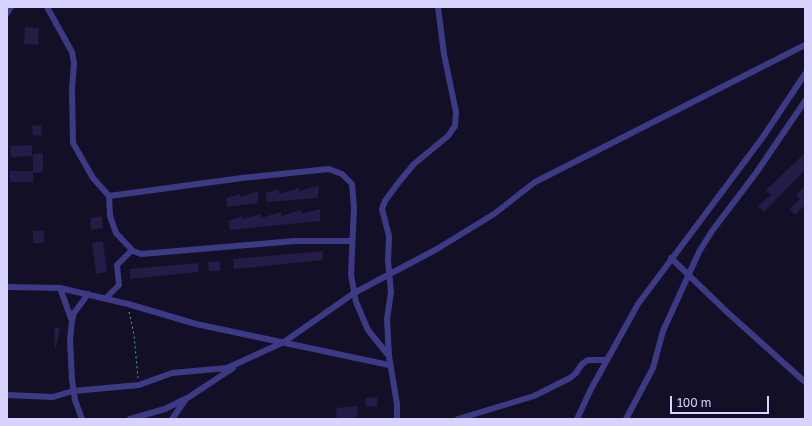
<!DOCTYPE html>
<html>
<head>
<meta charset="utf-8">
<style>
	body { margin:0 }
	#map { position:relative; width:812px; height:426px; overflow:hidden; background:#130f26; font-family:"Golos Text",sans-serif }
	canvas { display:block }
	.frame { position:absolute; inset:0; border:8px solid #d9d4ff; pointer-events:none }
	.scale { position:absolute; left:670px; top:396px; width:99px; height:18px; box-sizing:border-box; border:2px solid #d9d4ff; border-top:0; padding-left:5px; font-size:12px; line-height:14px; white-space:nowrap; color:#d9d4ff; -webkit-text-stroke:3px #130f26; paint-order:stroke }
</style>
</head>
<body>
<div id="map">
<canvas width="812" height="426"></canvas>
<div class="frame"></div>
<div class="scale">100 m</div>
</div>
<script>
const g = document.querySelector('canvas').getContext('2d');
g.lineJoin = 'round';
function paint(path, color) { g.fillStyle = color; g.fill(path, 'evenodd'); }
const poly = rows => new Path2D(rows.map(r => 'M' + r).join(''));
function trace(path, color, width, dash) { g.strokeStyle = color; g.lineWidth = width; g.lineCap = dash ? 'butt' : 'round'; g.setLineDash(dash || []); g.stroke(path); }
const building = poly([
	[25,27,39,28,38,45,24,44],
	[41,125,42,135,33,136,32,126],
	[32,145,32,156,11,157,10,146],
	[43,153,43,172,33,173,33,154],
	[805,153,805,170,764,212,758,206,771,195,766,190],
	[10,171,33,171,33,182,10,182],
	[319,186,318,198,267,202,265,193,279,189,279,194,299,188,299,191],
	[805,186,805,205,795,215,789,209,800,199,796,195],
	[258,191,258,203,227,207,226,198,240,194,240,197],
	[320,209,320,221,230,230,228,221,242,216,242,219,261,214,261,218,281,212,281,216,301,210,301,214],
	[102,216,103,228,91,230,90,218],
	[33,231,44,231,44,243,33,243],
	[103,241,107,272,96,274,92,243],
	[323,251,323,260,234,269,233,259],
	[220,261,220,271,209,271,208,262],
	[198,263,199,272,130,279,130,269],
	[54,328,60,328,56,348,55,348],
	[377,397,377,406,366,407,365,398],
	[358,406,357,417,337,419,336,408]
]);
const path = poly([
	[129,312,134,335,138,378]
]);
const minor = poly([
	[47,7,72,52,74,63,72,90,73,143,93,178,109,196,110,216,116,233,133,251,141,254,295,241,351,241],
	[7,13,11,7],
	[109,196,242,178,329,169,342,174,352,184,354,208,351,275,356,302,368,330,389,356],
	[671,258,727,312,805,382],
	[7,287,60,288,128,304,196,324,389,365],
	[60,288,72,321,70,339,72,380,75,400,82,419],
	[106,298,119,285,117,265,132,250],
	[72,321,74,313,88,294],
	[7,395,53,397,73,391,139,385,172,373,227,368,284,342,354,293,437,249,494,214,535,182,805,45],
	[130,419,165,409,185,399],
	[172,419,186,399,233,368],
	[397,419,397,404,389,356,387,319,391,292,388,261,389,236,382,209,385,201,399,182,414,164,448,136,455,126,456,112,444,54,438,7],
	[458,419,534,396,570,378,576,373,582,364,588,360,607,360],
	[577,419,591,389,638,304,763,137,805,74],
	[626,419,653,368,663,331,699,252,712,231,756,173,805,101]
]);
paint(building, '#241b47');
trace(path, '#2fb8b0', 1, [2, 3]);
trace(minor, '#3d3a85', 6);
</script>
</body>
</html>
